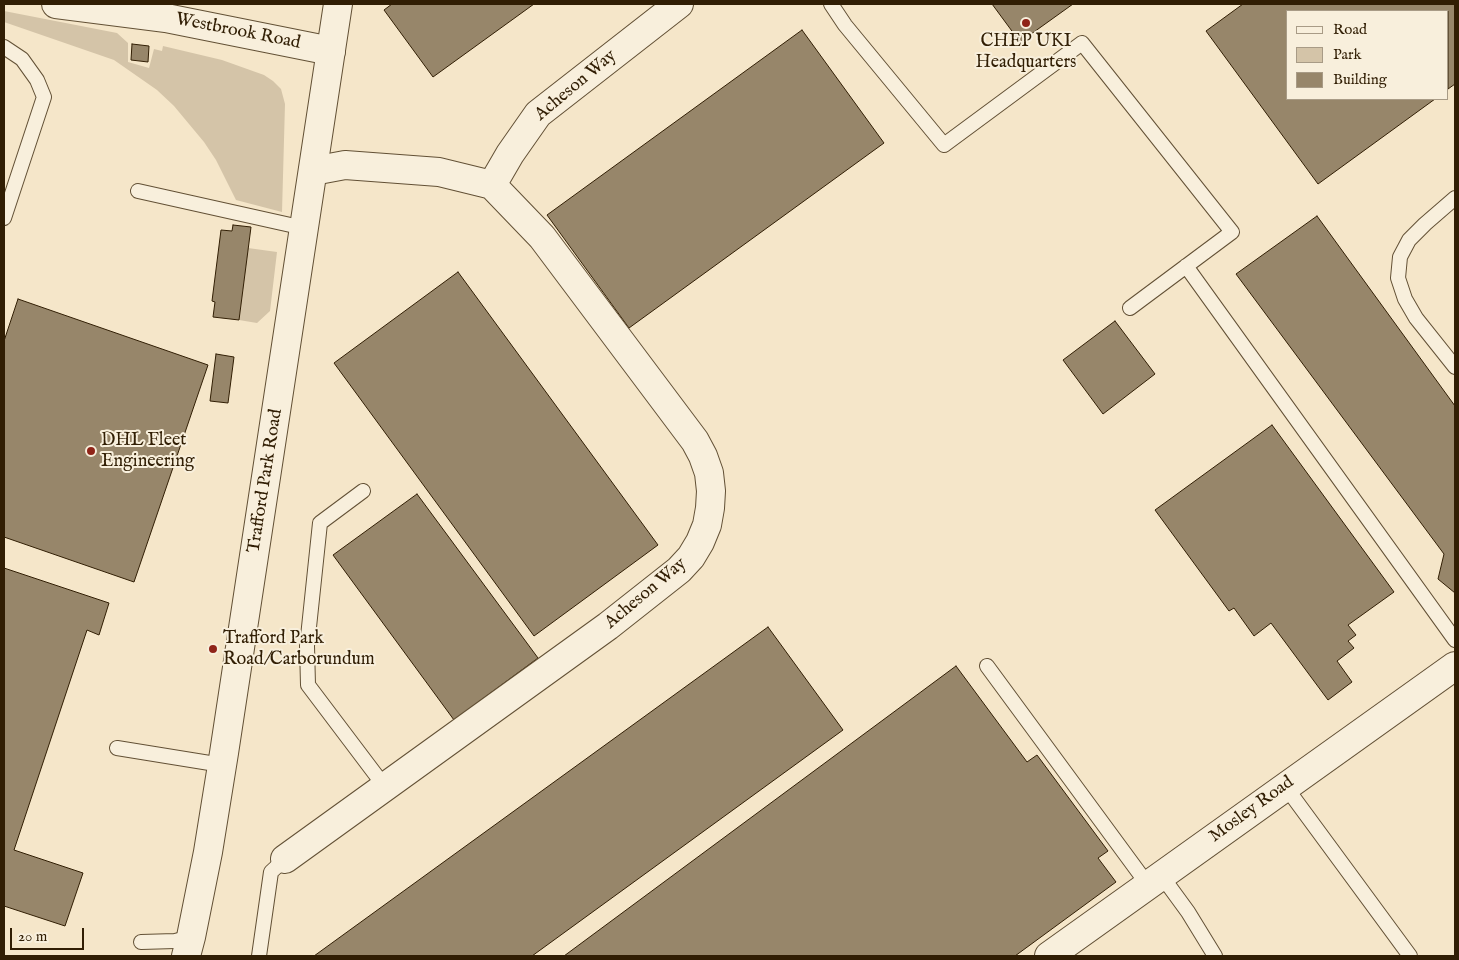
<!DOCTYPE html>
<html>
<head>
<meta charset="utf-8">
<style>
	body { margin:0 }
	#map { position:relative; width:1459px; height:960px; overflow:hidden; background:#f5e6c9; font-family:"IM FELL English",serif }
	canvas { display:block }
	.frame { position:absolute; inset:0; border:5px solid #311e04; pointer-events:none }
	.legend { position:absolute; left:1286px; top:10px; width:162px; height:90px; box-sizing:border-box; background:#f8efdc; border:1px solid #a89b86; margin:0; padding:6px 9px; list-style:none; font-size:15px; color:#311e04 }
	.legend li { display:flex; align-items:center; gap:10px; height:25px }
	.legend b { width:25px; border:1px solid #a89b86 }
	.scale { position:absolute; left:10px; top:928px; width:74px; height:22px; box-sizing:border-box; border:2px solid #311e04; border-top:0; padding-left:6px; font-size:15px; line-height:18px; white-space:nowrap; color:#311e04; -webkit-text-stroke:4px #f8efdc; paint-order:stroke }
</style>
</head>
<body>
<div id="map">
<canvas width="1459" height="960"></canvas>
<div class="frame"></div>
<ul class="legend">
<li><b style="height:6px;background:#f8efdc"></b>Road</li>
<li><b style="height:14px;background:#d4c4a8"></b>Park</li>
<li><b style="height:14px;background:#97866a"></b>Building</li>
</ul>
<div class="scale">20 m</div>
</div>
<script>
const g = document.querySelector('canvas').getContext('2d');
g.lineJoin = 'round';
function paint(path, color) { g.fillStyle = color; g.fill(path, 'evenodd'); }
const poly = rows => new Path2D(rows.map(r => 'M' + r).join(''));
function trace(path, color, width, dash) { g.strokeStyle = color; g.lineWidth = width; g.lineCap = dash ? 'butt' : 'round'; g.setLineDash(dash || []); g.stroke(path); }
function drawText(font, color, halo, rows, align = 'center') {
  g.font = font + ' "IM FELL English",serif'; g.lineWidth = 4; g.setLineDash([]); g.textBaseline = 'middle'; g.strokeStyle = halo; g.fillStyle = color; for (const [text, x, y, turn = 0] of rows) {
    g.save(); g.translate(x, y); g.rotate((+turn || 0) * Math.PI / 180); g.textAlign = isNaN(turn) ? turn : align; if (halo) g.strokeText(text, 0, 0); g.fillText(text, 0, 0); g.restore();
  }
}
const green = poly([
	[4,11,117,33,128,43,128,62,149,68,154,49,162,51,163,46,222,60,264,75,273,81,281,89,285,104,282,212,236,200,216,160,204,142,174,106,157,90,114,60,4,22],
	[248,248,277,252,270,311,257,323,239,320]
]);
const building = poly([
	[392,4,534,4,433,77,384,10,392,4],
	[992,4,1073,4,1020,42,992,4],
	[1243,4,1455,4,1455,84,1448,89,1448,11,1288,11,1288,99,1435,99,1318,184,1206,31,1243,4],
	[802,30,884,143,629,328,547,215,802,30],
	[132,44,149,46,148,62,131,60,132,44],
	[1317,216,1455,406,1455,593,1438,579,1444,554,1236,274,1317,216],
	[233,225,251,227,239,320,213,317,215,302,212,301,221,230,232,231,233,225],
	[458,272,658,545,534,636,334,363,458,272],
	[18,299,208,365,134,582,4,537,4,341,18,299],
	[1115,321,1155,374,1103,414,1063,360,1115,321],
	[216,354,234,357,228,403,210,401,216,354],
	[1272,425,1394,592,1348,625,1356,635,1348,641,1354,648,1337,661,1352,682,1328,700,1271,623,1254,636,1234,608,1229,611,1155,510,1272,425],
	[417,494,538,658,454,720,333,555,417,494],
	[4,568,109,603,99,635,87,630,14,850,83,873,65,926,4,906,4,568],
	[768,627,843,730,532,956,314,956,768,627],
	[956,666,1027,762,1037,755,1108,851,1098,858,1116,882,1015,956,564,956,956,666]
]);
const service = poly([
	[831,4,845,25,944,145,1082,43,1232,232,1130,308],
	[4,47,22,59,37,80,44,97,4,218],
	[138,191,304,228],
	[1455,198,1425,224,1409,240,1400,257,1398,278,1405,299,1416,318,1455,367],
	[1186,266,1455,640],
	[363,491,320,523,307,646,308,685,385,787],
	[987,666,1148,885],
	[117,748,222,765],
	[1285,786,1410,956],
	[1161,875,1188,912,1215,956],
	[141,942,175,941,191,937],
	[259,956,271,872,285,859]
]);
const minor = poly([
	[56,4,166,18,331,51],
	[492,185,510,154,538,114,679,4],
	[285,859,608,626,679,570,691,557,700,542,707,525,710,508,711,491,709,473,703,456,695,441,542,237,492,185,439,172,345,165,313,171],
	[1049,956,1455,666]
]);
const tertiary = poly([
	[186,956,191,937,208,852,224,753,338,4]
]);
const markers = [
	[1026,23,5,"#8f2418"],
	[91,451,5,"#8f2418"],
	[213,649,5,"#8f2418"]
];
const streetNames = [
	["Westbrook Road",238,32,11],
	["Acheson Way",576,86,-40],
	["Trafford Park Road",266,481,-81],
	["Acheson Way",646,594,-40],
	["Mosley Road",1252,810,-36]
];
const poiNames = [
	["CHEP UKI",1026,42,"center"],
	["Headquarters",1026,63,"center"],
	["DHL Fleet",101,441],
	["Engineering",101,462],
	["Trafford Park",223,639],
	["Road/Carborundum",223,660]
];
paint(green, '#d4c4a8');
paint(building, '#97866a');
trace(building, '#311e04', 1);
trace(service, '#625035', 16);
trace(minor, '#625035', 30);
trace(tertiary, '#625035', 30);
trace(service, '#f8efdc', 14);
trace(minor, '#f8efdc', 28);
trace(tertiary, '#f8efdc', 28);
for (const [x, y, r, color] of markers) { const dot = new Path2D(); dot.arc(x, y, r, 0, 2 * Math.PI); g.fillStyle = color; g.fill(dot); trace(dot, '#f8efdc', 2); }
drawText('18px', '#311e04', '#f8efdc', streetNames);
drawText('18px', '#311e04', '#f8efdc', poiNames, 'left');
</script>
</body>
</html>
